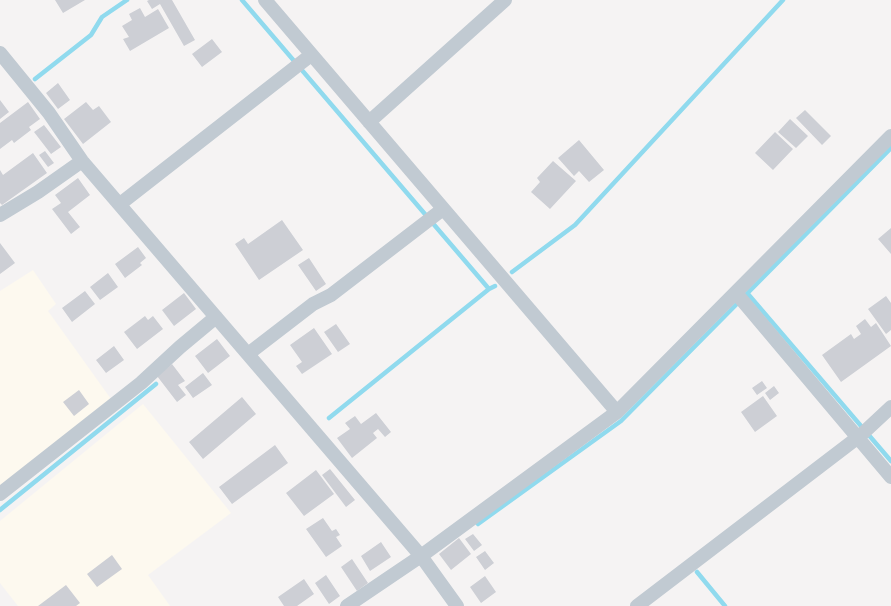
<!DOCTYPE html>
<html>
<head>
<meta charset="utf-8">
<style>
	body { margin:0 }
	canvas { display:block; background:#f5f3f3 }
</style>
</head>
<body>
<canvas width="891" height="606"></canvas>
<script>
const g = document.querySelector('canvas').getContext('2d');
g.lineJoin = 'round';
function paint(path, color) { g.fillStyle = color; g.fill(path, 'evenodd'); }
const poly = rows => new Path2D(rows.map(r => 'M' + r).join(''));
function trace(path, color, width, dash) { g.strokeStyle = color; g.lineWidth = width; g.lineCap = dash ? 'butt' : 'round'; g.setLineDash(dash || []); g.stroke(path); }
const commercial = poly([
	[33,270,56,304,48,311,111,399,0,487,0,291],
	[143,404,231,513,148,575,170,606,18,606,0,583,0,521]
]);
const stream = poly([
	[242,0,489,289,329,418],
	[35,79,91,35,102,17,127,0],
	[512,272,575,225,783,0],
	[489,289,495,286],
	[748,294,891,461],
	[0,510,156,384],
	[478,524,621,421,891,148],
	[697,572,725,606]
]);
const building = poly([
	[55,0,85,0,63,13],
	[149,0,172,0,195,40,184,46,160,4,152,9,147,1],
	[140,8,145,17,158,9,169,28,130,51,123,39,129,37,122,26,132,20,129,14],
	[212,39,222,52,202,67,192,54],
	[58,83,70,100,58,109,46,93],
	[0,100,9,112,0,119],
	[28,102,40,119,29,127,31,130,14,143,12,140,0,149,0,123],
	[86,102,93,110,99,106,111,122,83,144,64,119],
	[805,110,831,136,822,145,796,118],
	[790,119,808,136,796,148,778,132],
	[44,125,61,147,51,154,34,132],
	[775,132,793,149,773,170,755,153],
	[579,140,604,170,589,182,579,171,574,176,558,158],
	[45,151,54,163,48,167,39,155],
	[33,153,47,173,2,205,0,203,0,170,3,175],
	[553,161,576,181,550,209,531,192,540,182,537,178],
	[78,178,90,195,68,212,80,227,71,234,52,209,61,203,55,195],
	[282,220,303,250,259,280,235,244,244,238,248,244],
	[891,228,891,254,878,239],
	[0,243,15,263,0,274],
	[138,247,146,258,140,263,142,265,125,278,115,264],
	[309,258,326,284,316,291,298,265],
	[108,273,118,287,100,300,90,287],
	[85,291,95,304,72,322,62,308],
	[184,293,196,309,174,326,162,310],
	[886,296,891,303,891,330,886,334,868,309],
	[145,316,148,320,153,316,163,329,137,349,124,332],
	[865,319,871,327,876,323,891,346,841,382,822,355,851,334,854,339,861,334,856,326],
	[336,324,350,344,338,352,324,332],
	[314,328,332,354,302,374,296,366,302,362,290,345],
	[217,339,230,356,208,373,195,356],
	[114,346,124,360,106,373,96,360],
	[172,364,185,381,178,385,186,395,177,402,157,376],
	[203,373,212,385,193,398,185,387],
	[762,381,767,388,757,395,752,388],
	[774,386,779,393,770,400,765,393],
	[79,390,89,404,74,416,63,402],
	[763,396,777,416,755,432,741,412],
	[242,397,256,414,203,459,189,442],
	[376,413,391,432,385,437,378,429,373,433,377,438,352,458,337,438,350,429,345,423,355,416,361,424],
	[275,445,288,463,232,504,219,487],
	[330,469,355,500,346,507,322,475],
	[316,470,334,494,304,516,286,493],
	[323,518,332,531,336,529,340,535,336,537,342,546,326,557,306,529],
	[473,534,482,545,474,551,465,539],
	[459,538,471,554,451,570,439,554],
	[381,542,391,557,370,571,361,556],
	[485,551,494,563,485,570,476,557],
	[112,555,122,569,97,587,87,574],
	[352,559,368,583,357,591,341,567],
	[326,575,340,596,329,604,315,583],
	[485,576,496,592,481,603,470,587],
	[304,579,314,594,297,606,284,606,278,597],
	[66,585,80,603,76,606,38,606]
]);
const street = poly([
	[265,0,617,412],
	[0,53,49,113,82,161,421,556,457,606],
	[369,122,505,0],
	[120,204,311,55],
	[0,215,38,192,82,161],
	[736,293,891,477],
	[248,354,313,304,331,295,443,209],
	[0,494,141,383,180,347,216,317],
	[347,606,421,556,617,412,891,136],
	[637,606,861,435,891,407]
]);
paint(commercial, '#fdf9ef');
trace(stream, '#90daee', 4.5);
paint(building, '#cdcfd5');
trace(street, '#c1cad2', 14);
</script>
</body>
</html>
